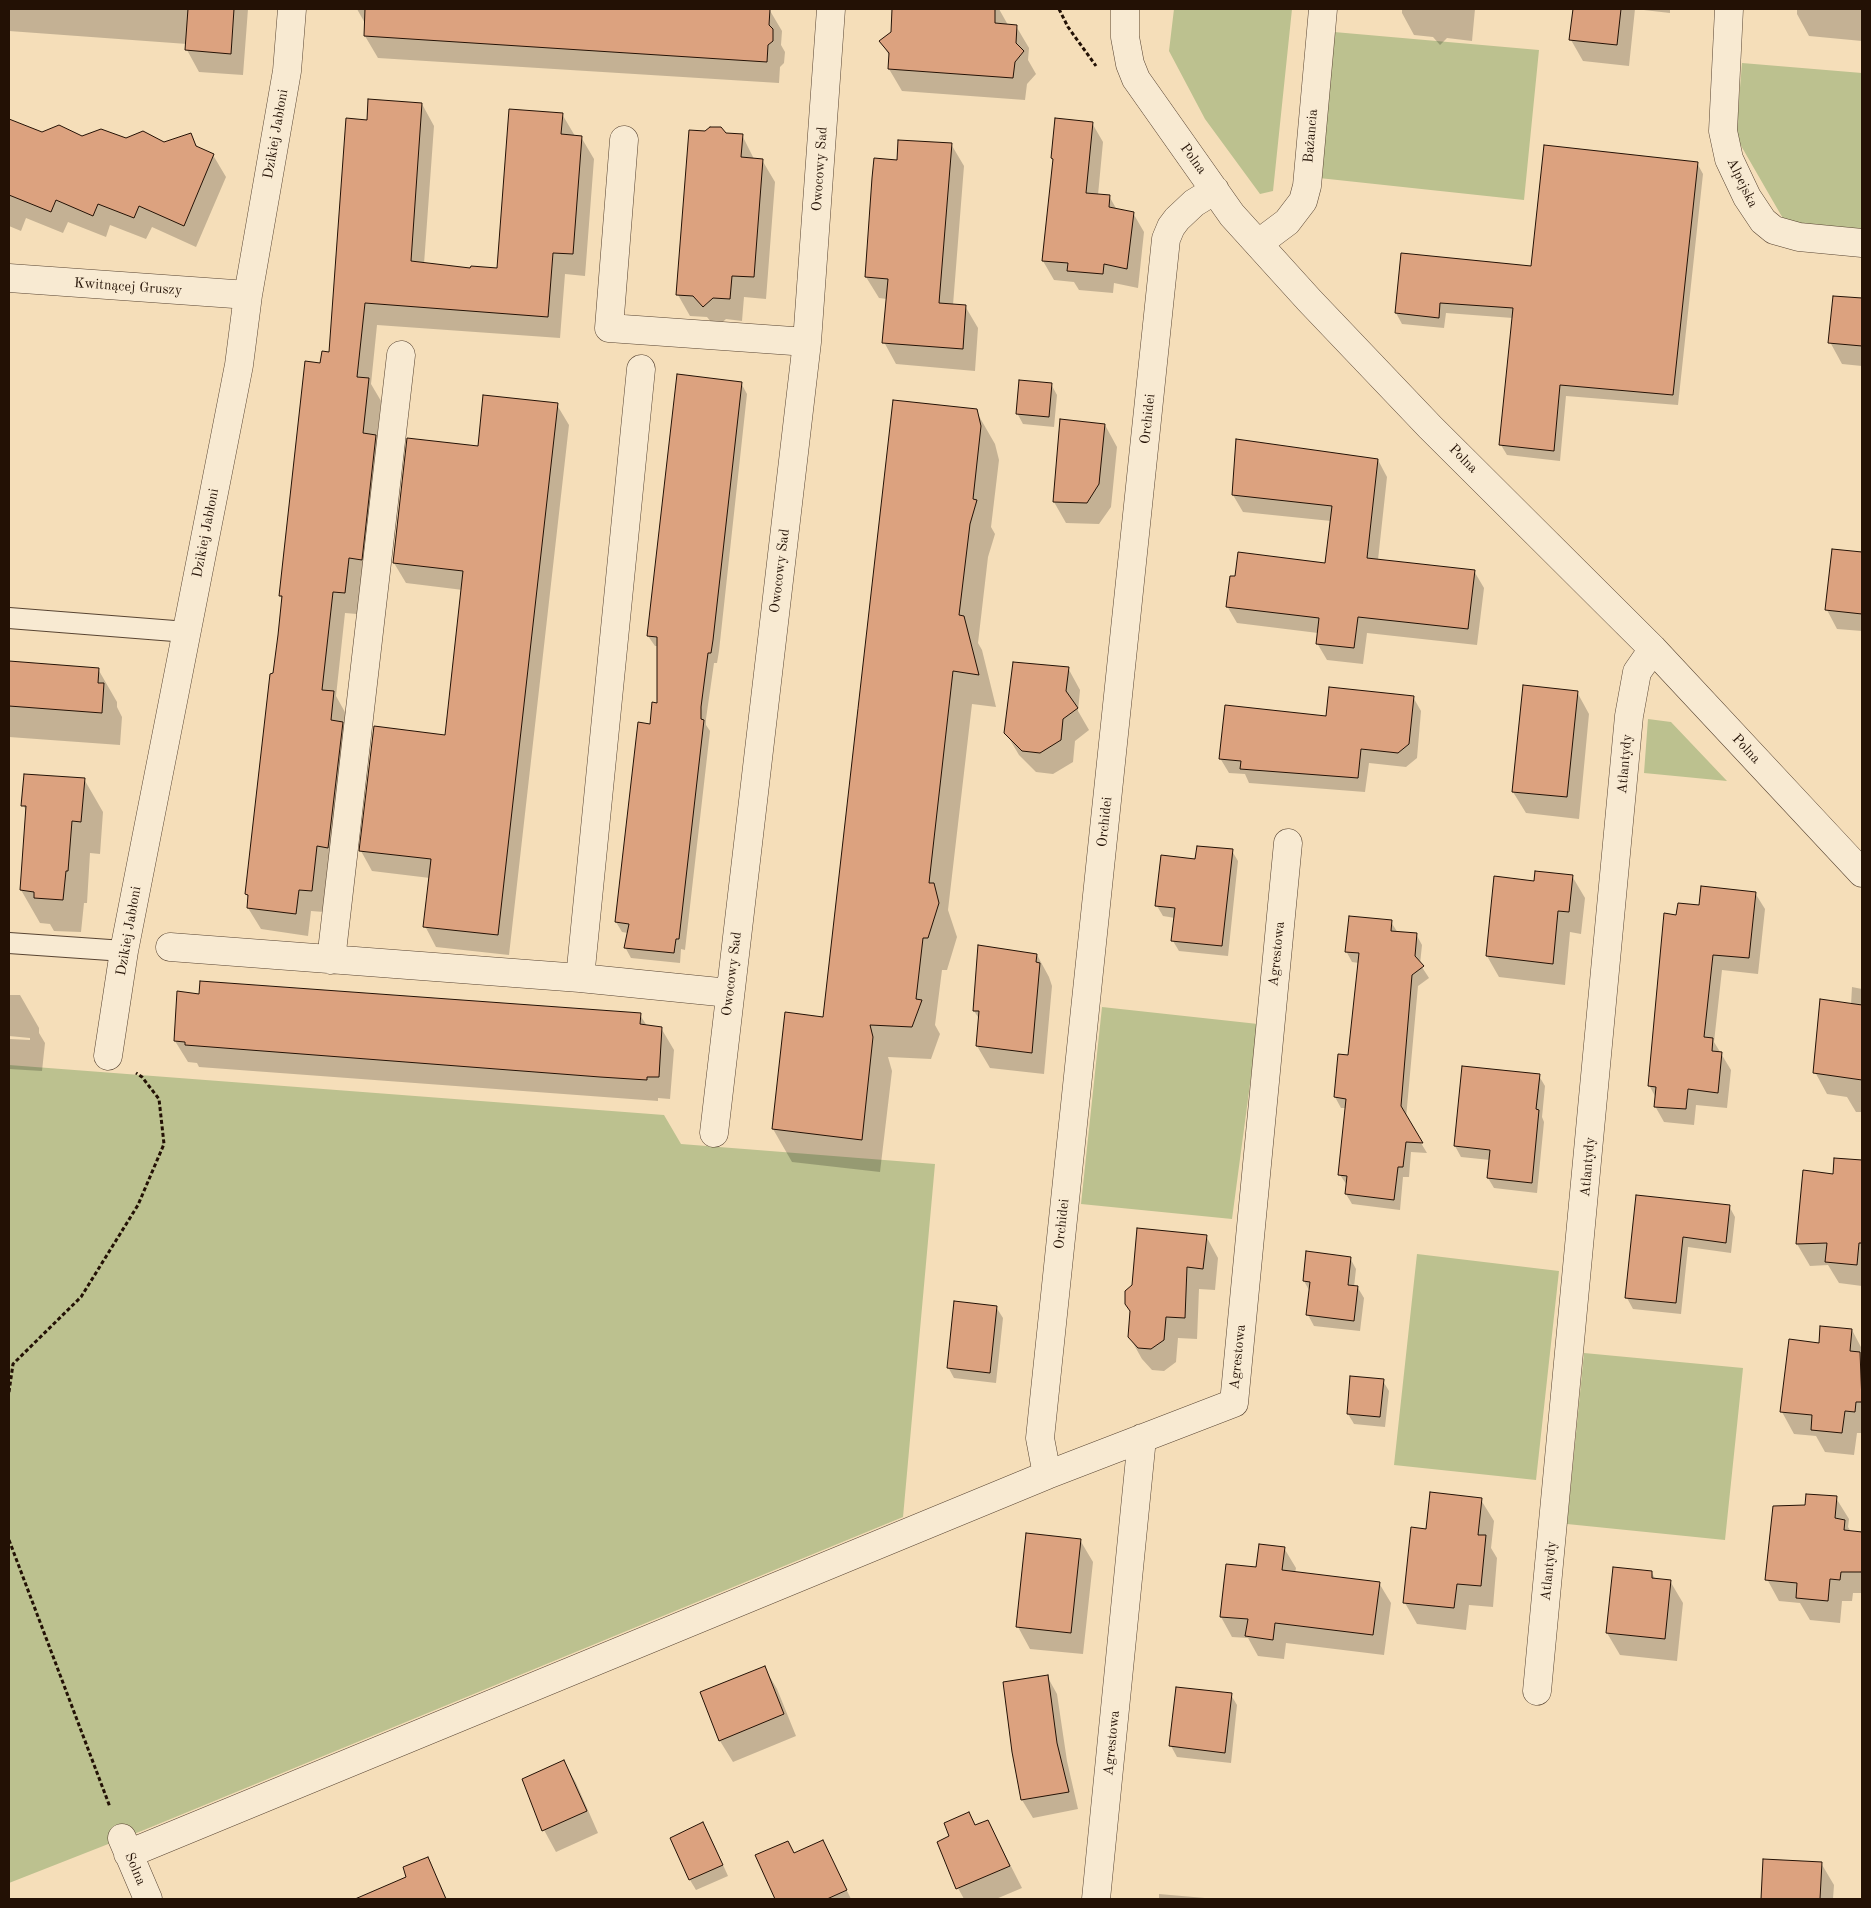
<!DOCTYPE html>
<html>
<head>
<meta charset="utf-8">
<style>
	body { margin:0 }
	#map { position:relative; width:1871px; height:1908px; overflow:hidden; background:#f5deb9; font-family:"Old Standard TT",serif }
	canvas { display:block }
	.frame { position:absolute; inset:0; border:10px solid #231105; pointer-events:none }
</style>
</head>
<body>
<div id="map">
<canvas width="1871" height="1908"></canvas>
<div class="frame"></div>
</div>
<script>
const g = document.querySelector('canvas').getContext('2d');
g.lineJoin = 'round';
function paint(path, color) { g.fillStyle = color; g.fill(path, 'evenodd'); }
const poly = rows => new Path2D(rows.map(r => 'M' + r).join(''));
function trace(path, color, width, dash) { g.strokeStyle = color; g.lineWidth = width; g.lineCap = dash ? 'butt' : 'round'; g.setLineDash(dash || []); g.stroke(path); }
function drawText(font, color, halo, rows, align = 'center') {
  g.font = font + ' "Old Standard TT",serif'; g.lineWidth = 5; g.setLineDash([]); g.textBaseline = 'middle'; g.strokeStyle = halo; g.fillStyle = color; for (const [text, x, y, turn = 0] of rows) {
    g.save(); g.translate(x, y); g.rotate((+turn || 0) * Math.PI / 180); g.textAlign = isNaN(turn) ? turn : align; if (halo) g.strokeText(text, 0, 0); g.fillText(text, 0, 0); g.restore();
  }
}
const green = poly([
	[1174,9,1292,9,1273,191,1260,194,1205,119,1169,51],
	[1334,32,1539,50,1524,200,1319,178],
	[1742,63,1862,73,1862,229,1785,222,1736,137],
	[1648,719,1671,722,1727,781,1644,773],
	[1102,1007,1258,1024,1232,1219,1081,1204],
	[9,1065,664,1115,681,1144,935,1164,903,1517,144,1830,9,1883],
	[1417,1254,1559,1271,1536,1480,1394,1465],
	[1584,1353,1743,1368,1725,1540,1567,1524]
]);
const shadow = poly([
	[9,9,248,9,243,75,199,72,187,50,187,44,9,31],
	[357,9,769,9,782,31,781,45,785,52,784,63,780,67,779,83,378,58,365,36,366,25],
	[893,9,999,9,1008,25,1016,26,1029,48,1028,60,1036,74,1027,84,1025,100,902,91,889,69,890,57,881,42,892,33],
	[1402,9,1475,9,1472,41,1447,38,1440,45,1433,37,1414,35,1402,13],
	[1574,9,1670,9,1670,13,1635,9,1629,66,1583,61,1571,40],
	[1797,9,1862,9,1862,41,1809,36,1797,14],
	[422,104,434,126,424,264,472,270,498,269,562,114,575,136,581,137,594,159,585,276,565,274,560,338,377,325,371,384,381,401,377,439,388,458,374,581,361,580,357,614,345,613,336,696,346,714,324,912,311,911,308,936,261,929,248,908,249,899,246,894,283,600,280,596,321,364,331,353,368,121],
	[1092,123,1103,142,1098,195,1109,196,1117,210,1133,213,1144,232,1138,288,1114,283,1113,293,1079,290,1074,282,1054,280,1043,261,1054,162,1052,158],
	[17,124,42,133,164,143,190,134,198,148,213,155,226,177,196,247,152,227,146,239,110,225,106,237,68,222,63,233,26,218,21,231,9,226,9,127],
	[725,134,742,135,754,159,762,160,775,182,766,299,744,297,742,321,726,319,716,328,707,317,690,316,678,295],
	[951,144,964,166,953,305,965,306,978,328,975,371,896,364,884,342,887,299,879,298,866,277,898,162],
	[1697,163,1703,174,1678,405,1566,396,1560,461,1507,455,1501,445,1513,318,1446,313,1444,328,1402,324,1396,313,1402,255,1532,268],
	[1834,297,1862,300,1862,366,1842,364,1830,342],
	[741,383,747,394,719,651,717,663,714,663,706,719,706,725,710,731,685,950,681,949,680,963,631,958,625,947,628,933,622,932,616,922,651,725,658,704,658,646,655,646,648,636],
	[1051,384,1057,395,1054,427,1023,424,1017,413],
	[557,405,569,425,509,955,436,947,425,926,430,878,372,871,361,851,446,736,463,590,406,583,394,563,479,448],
	[976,411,995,444,999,460,991,527,995,534,988,557,978,643,982,650,996,707,972,704,948,910,957,937,947,970,942,970,935,1025,940,1034,931,1059,888,1057,892,1071,880,1172,792,1162,773,1129,824,1018],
	[1105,425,1117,447,1111,507,1099,524,1066,523,1054,502],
	[1378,460,1387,477,1378,560,1474,571,1484,588,1477,645,1367,633,1363,664,1327,660,1317,643,1318,633,1237,623,1227,606,1326,564,1331,521,1243,512,1233,495],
	[1833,550,1862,554,1862,631,1837,629,1827,610],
	[9,663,98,669,117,702,117,707,122,717,120,745,9,737],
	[1068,668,1080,690,1078,711,1089,730,1075,741,1073,762,1053,774,1036,772,1019,755,1006,733],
	[1577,692,1589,714,1579,819,1526,813,1513,792],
	[1413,697,1421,711,1417,758,1406,767,1369,763,1365,792,1249,783,1245,774,1229,773,1220,758,1327,718],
	[84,779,103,812,100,854,90,853,87,903,84,903,81,932,54,931,50,924,40,923,21,890,27,812,23,805],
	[1232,851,1238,861,1228,956,1179,951,1173,941,1175,918,1163,916,1157,906,1196,860],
	[1572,876,1585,898,1581,934,1570,932,1565,985,1499,977,1487,956,1535,882],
	[1755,893,1765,909,1758,974,1722,970,1714,1042,1731,1070,1727,1108,1696,1105,1694,1125,1664,1122,1655,1106,1656,1098,1649,1085,1677,916,1700,907],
	[1391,922,1398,933,1416,934,1422,945,1420,964,1429,978,1418,986,1406,1118,1427,1153,1411,1152,1409,1177,1403,1177,1400,1210,1352,1204,1346,1194,1347,1185,1340,1175,1346,1108,1341,1108,1335,1097,1339,1055,1349,1056,1359,963,1352,962,1346,951],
	[1037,955,1049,977,1052,986,1044,1074,990,1068,977,1046,980,1020,974,1011],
	[1852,987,1862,989,1862,1112,1856,1112,1847,1097,1827,1094,1815,1072,1851,1005],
	[9,995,20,995,39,1028,39,1033,45,1043,42,1071,9,1069,9,1039,30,1040,30,1038,9,1036],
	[201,995,640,1015,647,1026,661,1028,674,1050,670,1099,658,1098,658,1101,199,1067,197,1063,188,1062,175,1041],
	[1463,1067,1539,1076,1545,1086,1542,1117,1544,1122,1537,1193,1494,1188,1488,1178,1490,1160,1461,1157,1455,1146],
	[1836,1159,1862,1161,1862,1286,1839,1283,1828,1265,1810,1266,1797,1244,1834,1176],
	[1637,1196,1729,1206,1735,1217,1731,1253,1688,1247,1681,1314,1633,1309,1627,1298],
	[1206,1236,1218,1258,1215,1290,1199,1289,1197,1339,1178,1338,1176,1362,1164,1371,1152,1370,1142,1359,1129,1336,1131,1312],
	[1307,1252,1350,1258,1356,1269,1354,1287,1358,1288,1364,1298,1360,1331,1314,1326,1308,1315,1310,1292,1304,1281],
	[955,1302,996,1307,1003,1318,996,1383,954,1378,948,1367],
	[1852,1330,1862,1349,1862,1433,1857,1433,1854,1455,1825,1452,1816,1436,1794,1434,1782,1412,1820,1344],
	[1383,1381,1389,1391,1385,1427,1354,1424,1348,1414],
	[1836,1498,1849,1519,1848,1527,1851,1532,1862,1532,1862,1593,1853,1593,1852,1601,1842,1601,1840,1623,1810,1620,1800,1603,1779,1601,1767,1579,1806,1506],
	[1481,1500,1494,1521,1491,1548,1497,1558,1493,1607,1469,1605,1466,1630,1417,1624,1405,1603,1427,1530],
	[1080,1540,1093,1562,1083,1654,1030,1649,1018,1627],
	[1284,1548,1296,1568,1295,1573,1379,1583,1391,1603,1384,1655,1286,1643,1284,1659,1258,1656,1248,1638,1232,1637,1221,1617,1257,1569],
	[1651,1572,1656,1580,1670,1581,1683,1603,1677,1661,1620,1655,1607,1633],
	[764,1667,777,1689,796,1736,733,1762,720,1741,701,1693],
	[1047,1676,1057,1694,1067,1761,1078,1809,1033,1818,1022,1800,1013,1752],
	[1231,1695,1237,1705,1231,1763,1177,1757,1171,1746],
	[564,1762,576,1783,598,1833,556,1852,544,1830],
	[969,1814,976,1826,988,1821,1022,1888,996,1899,964,1899,958,1888,951,1837],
	[709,1834,728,1876,696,1890,690,1880],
	[828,1852,851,1899,776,1899,756,1856],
	[428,1859,447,1899,372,1899,370,1894,408,1878],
	[1764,1860,1821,1863,1834,1885,1833,1899,1762,1899],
	[1159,1894,1205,1898,1205,1899,1159,1899]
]);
const building = poly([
	[188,9,234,9,231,54,185,50,188,9],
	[365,9,770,9,769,25,773,29,773,41,768,45,767,62,364,36,365,9],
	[892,9,995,9,995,23,1017,25,1016,43,1024,51,1015,62,1013,78,888,69,889,53,879,41,891,32,892,9],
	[1573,9,1621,9,1617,45,1569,40,1573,9],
	[368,99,422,103,411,261,470,268,471,266,497,268,509,109,563,113,561,134,582,136,573,254,553,253,548,317,365,303,357,377,369,378,363,433,376,435,362,560,349,558,345,593,333,592,322,690,334,691,331,720,343,722,328,848,317,846,312,891,299,890,296,914,247,908,248,895,245,894,270,674,273,673,278,635,282,596,279,596,305,361,320,363,322,351,329,352,346,118,367,120,368,99],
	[1055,118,1093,122,1086,193,1110,195,1109,207,1134,212,1127,269,1104,264,1103,274,1067,271,1068,263,1042,261,1053,159,1051,158,1055,118],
	[9,119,42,132,59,125,82,136,101,129,126,138,143,131,164,142,191,133,196,146,214,154,184,226,139,206,134,218,98,204,93,216,56,200,51,212,9,195,9,119],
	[710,127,721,127,726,133,743,134,741,157,763,159,754,277,732,276,730,299,713,298,703,307,693,296,676,295,689,130,705,131,710,127],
	[898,140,952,143,939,303,966,305,963,349,882,343,888,279,865,277,872,178,874,158,897,160,898,140],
	[1544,145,1698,162,1673,395,1560,385,1554,451,1499,445,1513,308,1440,303,1439,318,1395,313,1401,253,1531,266,1544,145],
	[1833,296,1862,298,1862,346,1828,343,1833,296],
	[677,374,742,382,713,640,711,653,708,653,701,707,701,719,704,720,679,939,676,939,674,953,624,948,629,924,615,922,638,722,650,724,652,702,657,703,657,637,647,636,677,374],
	[1019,380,1052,383,1049,417,1016,414,1019,380],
	[483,395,558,403,498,935,423,927,431,859,359,851,374,726,445,735,463,571,393,563,407,438,478,446,483,395],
	[893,400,977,409,981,426,973,499,977,500,970,524,959,615,964,616,979,675,953,671,929,883,934,883,939,903,928,938,923,938,916,999,922,1000,912,1027,870,1025,873,1037,862,1140,772,1129,785,1012,823,1017,893,400],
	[1060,419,1105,424,1099,484,1087,503,1053,502,1060,419],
	[1236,439,1378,459,1367,558,1475,570,1468,629,1358,617,1354,648,1316,644,1319,618,1226,607,1230,576,1235,576,1238,552,1325,563,1332,506,1232,495,1236,439],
	[1832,549,1862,552,1862,614,1825,610,1832,549],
	[9,661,99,668,98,683,104,683,102,713,9,706,9,661],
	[1013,662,1069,667,1066,691,1078,708,1063,719,1061,740,1040,753,1022,751,1004,733,1013,662],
	[1523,685,1578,691,1567,797,1512,792,1523,685],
	[1329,687,1414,696,1409,744,1398,753,1361,749,1358,778,1240,769,1241,761,1219,759,1225,705,1326,716,1329,687],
	[24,774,85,778,81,822,72,821,68,871,66,871,63,900,34,898,34,892,20,890,26,806,21,806,24,774],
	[1197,846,1233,849,1222,946,1171,941,1175,908,1155,906,1161,855,1195,859,1197,846],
	[1535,871,1573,875,1569,912,1558,911,1553,964,1486,956,1494,876,1534,881,1535,871],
	[1701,886,1756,892,1749,958,1713,955,1704,1037,1713,1038,1712,1051,1722,1052,1718,1093,1688,1089,1686,1109,1654,1107,1656,1087,1648,1086,1664,913,1676,915,1678,903,1699,905,1701,886],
	[1349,916,1392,920,1391,931,1417,933,1415,956,1424,966,1412,975,1401,1106,1423,1143,1406,1142,1403,1167,1398,1167,1394,1200,1345,1194,1347,1176,1338,1175,1346,1099,1334,1097,1338,1054,1348,1055,1359,953,1345,952,1349,916],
	[978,945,1037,954,1036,962,1040,963,1032,1053,976,1046,979,1011,973,1011,978,945],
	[200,981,641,1013,640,1024,662,1027,659,1077,647,1077,647,1080,600,1077,185,1045,185,1042,174,1041,177,991,199,994,200,981],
	[1820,999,1862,1005,1862,1080,1813,1073,1820,999],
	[1462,1066,1540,1074,1536,1109,1539,1110,1532,1183,1487,1178,1490,1150,1454,1146,1462,1066],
	[1834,1158,1862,1160,1862,1243,1859,1243,1857,1265,1825,1262,1827,1243,1796,1244,1803,1170,1833,1174,1834,1158],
	[1636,1195,1730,1205,1726,1243,1683,1237,1676,1303,1625,1298,1636,1195],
	[1137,1228,1207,1235,1203,1269,1187,1267,1185,1318,1166,1317,1164,1340,1151,1349,1138,1348,1128,1337,1130,1311,1125,1304,1125,1291,1132,1285,1137,1228],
	[1306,1251,1351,1257,1348,1285,1358,1286,1354,1321,1306,1315,1310,1282,1303,1281,1306,1251],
	[954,1301,997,1306,990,1373,947,1368,954,1301],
	[1820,1326,1852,1329,1850,1351,1860,1352,1862,1402,1856,1402,1855,1412,1845,1411,1842,1433,1811,1430,1812,1415,1780,1412,1789,1339,1819,1343,1820,1326],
	[1350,1376,1384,1379,1380,1417,1347,1414,1350,1376],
	[1430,1492,1482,1498,1478,1535,1486,1535,1481,1586,1457,1584,1454,1608,1403,1603,1411,1527,1426,1529,1430,1492],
	[1806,1494,1837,1496,1835,1518,1845,1520,1844,1530,1862,1532,1862,1572,1841,1572,1840,1580,1830,1579,1828,1601,1796,1598,1797,1583,1765,1580,1773,1506,1805,1505,1806,1494],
	[1026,1533,1081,1539,1071,1633,1016,1627,1026,1533],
	[1259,1544,1285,1547,1282,1570,1380,1582,1373,1635,1275,1623,1273,1640,1245,1636,1248,1619,1220,1617,1226,1564,1256,1567,1259,1544],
	[1613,1567,1652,1571,1652,1578,1671,1580,1665,1639,1606,1633,1613,1567],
	[765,1666,784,1714,719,1741,700,1692,765,1666],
	[1048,1675,1057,1743,1069,1792,1021,1800,1012,1752,1003,1682,1048,1675],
	[1176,1687,1232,1693,1225,1753,1169,1746,1176,1687],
	[564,1760,587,1811,542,1831,522,1779,564,1760],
	[969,1812,975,1825,988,1820,1010,1866,956,1889,937,1842,949,1836,944,1823,969,1812],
	[703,1822,723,1865,689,1880,670,1838,703,1822],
	[823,1840,847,1890,827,1899,775,1899,755,1855,788,1841,794,1853,823,1840],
	[428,1857,446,1899,355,1899,406,1877,403,1867,428,1857],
	[1763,1859,1822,1862,1820,1899,1761,1899,1763,1859]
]);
const path = poly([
	[1059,9,1068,27,1096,66],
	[9,1392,13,1364,81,1297,138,1205,164,1144,159,1099,142,1077,136,1073],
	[9,1540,110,1807]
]);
const service = poly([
	[9,618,187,632],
	[9,943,124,951]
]);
const minor = poly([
	[1125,9,1125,37,1130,64,1136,79,1232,215,1309,300,1430,427,1653,649,1862,873],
	[1729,9,1723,131,1729,159,1747,197,1763,221,1774,230,1799,237,1862,243],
	[624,140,609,328,807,342],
	[1259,243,1287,222,1303,201,1307,186,1323,9],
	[9,278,248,295],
	[170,947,580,978,729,993],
	[331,960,401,355],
	[580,978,641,369],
	[108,1056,124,951,239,365,248,295,287,71,292,9],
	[714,1133,807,342,831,9],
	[1047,1475,1040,1438,1166,239,1171,227,1177,219,1194,203,1215,190],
	[1537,1691,1629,716,1637,672,1653,649],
	[122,1838,148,1899],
	[128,1854,1047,1475,1234,1403,1288,843],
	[1096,1899,1142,1438]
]);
const streetNames = [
	["Dzikiej Jabłoni",276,134,-80],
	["Bażancia",1311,136,-85],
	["Polna",1193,159,54],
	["Owocowy Sad",820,169,-86],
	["Alpejska",1742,183,64],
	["Kwitnącej Gruszy",128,287,4],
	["Orchidei",1148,419,-84],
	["Polna",1463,459,45],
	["Dzikiej Jabłoni",206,533,-79],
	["Owocowy Sad",780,571,-83],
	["Polna",1746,749,47],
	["Atlantydy",1625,764,-85],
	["Orchidei",1105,822,-84],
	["Dzikiej Jabłoni",129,931,-80],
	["Agrestowa",1277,954,-84],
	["Owocowy Sad",732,974,-83],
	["Atlantydy",1588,1167,-85],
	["Orchidei",1062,1224,-84],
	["Agrestowa",1238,1357,-84],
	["Atlantydy",1549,1571,-84],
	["Agrestowa",1112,1743,-84],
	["Solna",135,1869,67]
];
paint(green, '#bcc18f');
paint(shadow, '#0003');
paint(building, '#dca27f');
trace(building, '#231105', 1);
trace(service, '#584432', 22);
trace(minor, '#584432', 29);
trace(path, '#231105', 3, [4, 2.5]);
trace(service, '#f8ead2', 20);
trace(minor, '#f8ead2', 28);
drawText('14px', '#231105', '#f8ead2', streetNames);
</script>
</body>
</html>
